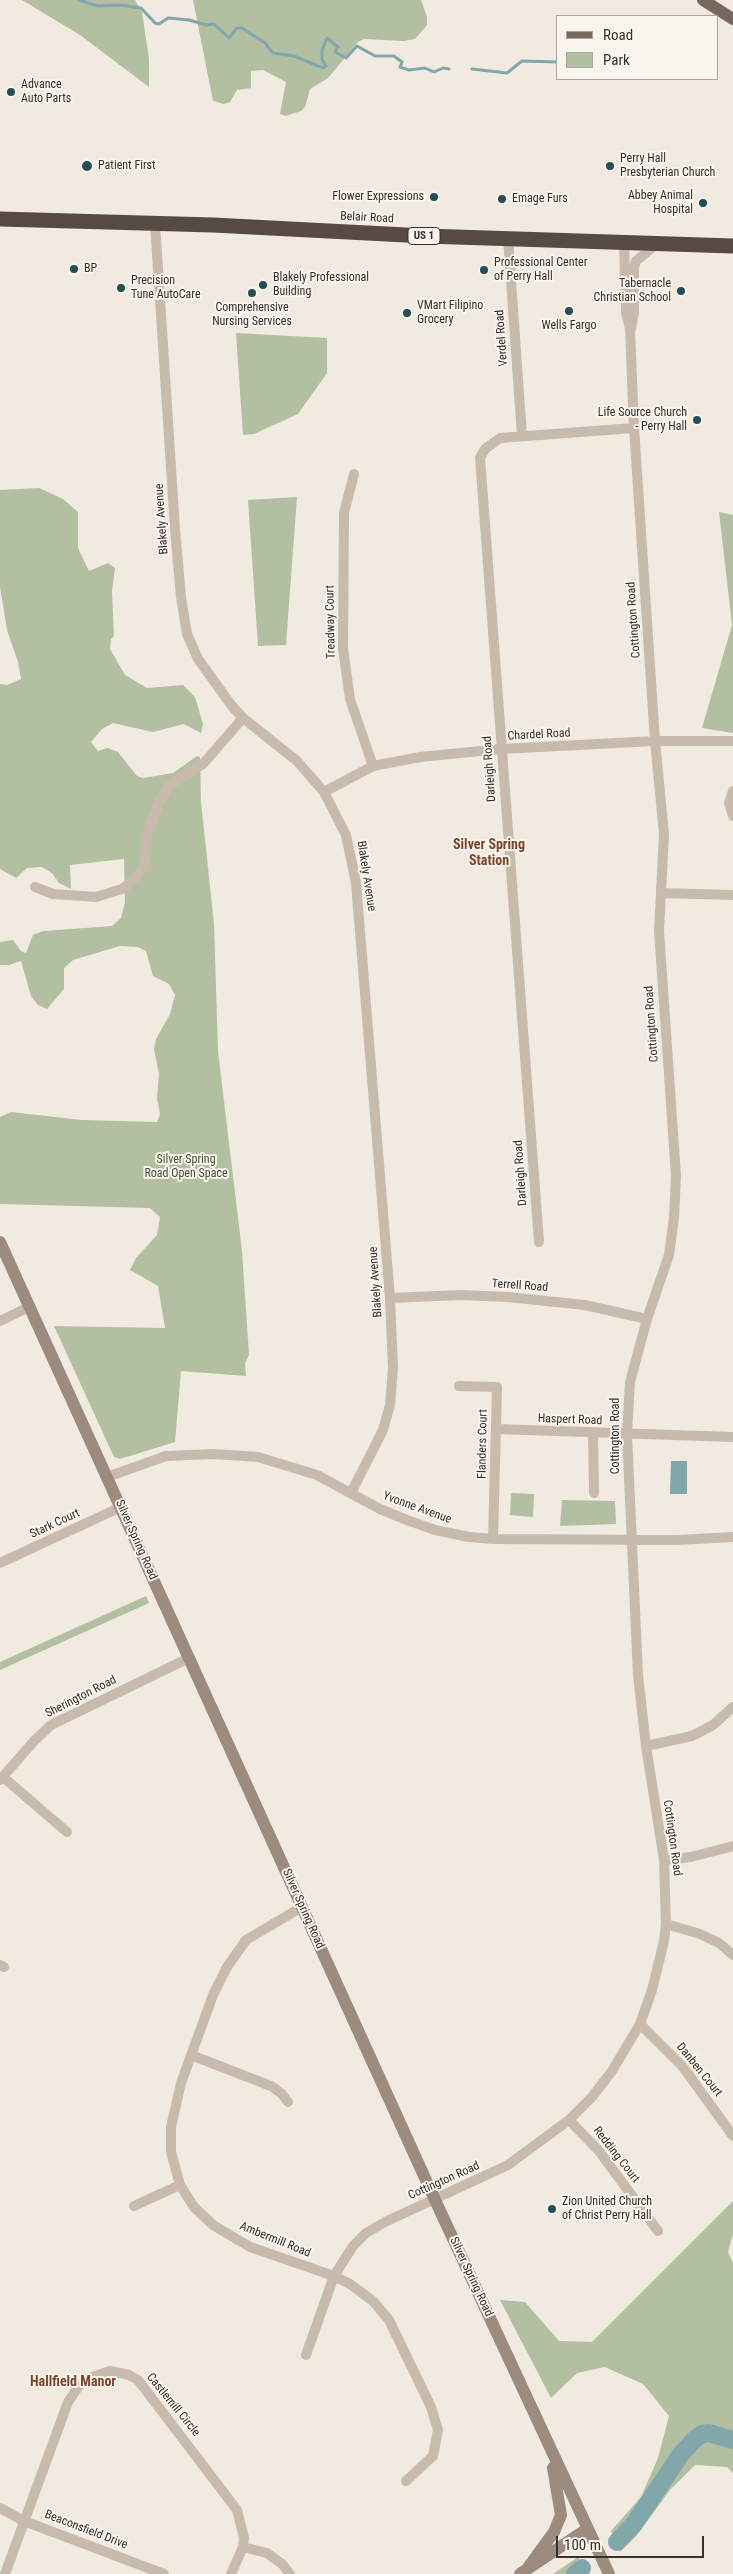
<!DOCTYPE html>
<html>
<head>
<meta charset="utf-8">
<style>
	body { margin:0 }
	#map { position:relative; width:733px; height:2574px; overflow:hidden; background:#f1eae0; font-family:"Roboto Condensed",sans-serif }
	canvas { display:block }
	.legend { position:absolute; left:556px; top:15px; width:162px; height:65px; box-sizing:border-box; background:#f9f4ec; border:1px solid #aba59f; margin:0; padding:6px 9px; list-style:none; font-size:15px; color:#372f2b }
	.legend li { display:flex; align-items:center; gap:10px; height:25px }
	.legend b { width:25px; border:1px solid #aba59f }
	.scale { position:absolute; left:556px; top:2536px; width:148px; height:22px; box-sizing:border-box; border:2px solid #372f2b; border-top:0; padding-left:6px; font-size:15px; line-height:18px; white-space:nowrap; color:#372f2b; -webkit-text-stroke:4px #f9f4ec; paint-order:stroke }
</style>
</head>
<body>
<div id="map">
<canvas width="733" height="2574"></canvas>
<ul class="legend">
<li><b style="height:6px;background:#77685d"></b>Road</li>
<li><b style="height:14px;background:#b3bfa1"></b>Park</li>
</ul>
<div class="scale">100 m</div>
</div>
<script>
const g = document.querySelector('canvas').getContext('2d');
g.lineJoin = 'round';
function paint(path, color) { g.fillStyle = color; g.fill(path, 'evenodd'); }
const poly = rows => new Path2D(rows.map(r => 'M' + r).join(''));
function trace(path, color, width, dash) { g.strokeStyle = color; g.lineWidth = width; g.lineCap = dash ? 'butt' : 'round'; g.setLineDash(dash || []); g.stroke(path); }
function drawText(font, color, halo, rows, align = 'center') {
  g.font = font + ' "Roboto Condensed",sans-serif'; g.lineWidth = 4; g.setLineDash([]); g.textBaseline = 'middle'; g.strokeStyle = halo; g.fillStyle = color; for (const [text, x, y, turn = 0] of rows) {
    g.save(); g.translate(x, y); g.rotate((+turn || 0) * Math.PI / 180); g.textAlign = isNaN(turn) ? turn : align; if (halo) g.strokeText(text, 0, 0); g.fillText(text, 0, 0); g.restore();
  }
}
const green = poly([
	[22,0,135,0,142,12,149,59,149,87,80,35],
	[193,0,421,0,427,17,427,25,415,39,404,41,364,39,358,42,328,78,310,89,305,107,301,111,286,116,280,114,286,82,263,70,251,71,251,88,237,90,230,102,224,104,213,101],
	[236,333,327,338,327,373,298,414,254,434,243,435],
	[39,488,63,499,78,512,78,548,89,571,108,563,115,568,112,591,114,636,111,639,110,649,125,675,147,688,183,685,195,697,203,724,201,733,184,724,153,732,113,723,102,729,91,742,98,751,108,748,118,752,137,776,143,778,173,773,197,756,200,757,201,802,214,924,218,1051,242,1251,249,1355,245,1363,246,1376,181,1371,175,1442,120,1459,114,1457,54,1326,165,1328,158,1286,130,1270,136,1258,157,1235,160,1217,150,1208,0,1204,0,1117,11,1112,82,1120,157,1122,160,1114,157,1099,159,1074,154,1049,156,1039,170,1014,175,995,169,984,153,976,146,951,138,947,120,946,73,960,64,968,64,989,47,1009,38,1005,31,996,21,961,9,965,0,965,0,942,13,940,21,951,26,953,33,935,43,931,112,926,121,918,125,902,124,859,70,865,71,889,59,883,52,873,42,867,27,868,16,878,0,869,0,684,7,685,21,679,18,662,7,630,0,587,0,490],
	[297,497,286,645,258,646,248,500],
	[719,512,733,515,733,733,702,728,732,625],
	[511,1493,534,1494,533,1517,510,1515],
	[562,1500,615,1501,616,1524,560,1526],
	[146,1596,149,1603,0,1670,0,1662],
	[733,2201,733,2234,728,2252,733,2263,733,2473,727,2467,695,2465,670,2490,637,2535,620,2552,611,2531,641,2497,658,2458,669,2416,643,2384,605,2367,577,2373,551,2398,500,2300,525,2302,559,2341,592,2342],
	[578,2557,586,2574,553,2574]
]);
const water = poly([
	[671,1461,687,1461,687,1494,670,1494]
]);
const stream = poly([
	[79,0,98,6,120,5,141,8,155,23,159,24,168,18,189,20,206,25,214,24,229,38,237,28,242,28,265,43,273,53,294,56,323,68,326,66,322,59,322,50,327,38,338,47,335,52,346,58,357,46,375,56,394,56,402,62,400,67,409,70,425,68,434,72,443,68,449,69],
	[472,69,507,73,522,61,557,62]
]);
const river = poly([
	[617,2542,634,2524,681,2454,694,2440,702,2434,709,2433,733,2440],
	[575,2574,582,2568]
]);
const street = poly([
	[155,223,175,529,181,597,187,634,198,659,232,706,243,718,297,761,324,792,346,835,356,883,390,1298,393,1368,390,1405,383,1430,351,1493],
	[508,238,522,436],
	[631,328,634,313,634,268,636,261,658,243],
	[354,474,344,513,343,648,350,699,373,766],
	[733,791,729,803,733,816],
	[324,792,373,766,420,757,501,749,655,741,733,741],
	[35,887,53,894,96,897,122,889,135,879,144,867,147,835,160,800,171,784,203,764,243,718],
	[661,893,733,895],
	[539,1242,480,458,485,449,500,438,634,428],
	[390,1298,461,1295,507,1297,585,1305,647,1319],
	[0,1321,29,1307],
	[459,1386,497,1387,493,1539],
	[496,1429,733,1437],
	[593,1434,594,1493],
	[107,1477,166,1456,213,1454,258,1457,317,1475,380,1509,407,1520,435,1530,469,1537,493,1539,677,1540,733,1537],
	[0,1563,121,1507],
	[646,1746,692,1736,713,1725,733,1707],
	[3,1777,67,1832],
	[0,1780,34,1741,51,1725,189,1658],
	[664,1860,691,1857,733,1846],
	[302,1907,246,1940,227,1967,213,1995,181,2083,171,2127,171,2152,180,2185,194,2207,213,2225,250,2247,334,2276,350,2284,373,2301,389,2320,431,2407,438,2430,433,2456,406,2481],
	[666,1924,700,1934,719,1943,733,1955],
	[0,1965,4,1967],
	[640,2024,683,2067,733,2136],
	[191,2055,271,2086,282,2094,288,2102],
	[569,2120,599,2151,658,2231],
	[134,2206,180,2185],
	[306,2355,334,2276,353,2246,366,2233,387,2221,508,2165,569,2120,592,2097,612,2071,640,2024,652,1990,664,1941,666,1924,664,1860,646,1746,638,1675,627,1434,630,1382,647,1319,669,1255,674,1218,676,1176,659,931,664,834,655,741,634,428,630,329,626,312,624,241],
	[0,2508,24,2521,164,2574],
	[243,2547,267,2553,282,2564,290,2574],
	[5,2574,68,2402,79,2386,86,2379,110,2371,129,2375,138,2380,237,2510,244,2538,243,2547,231,2574]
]);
const secondary = poly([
	[0,1242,435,2200,609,2574],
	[527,2569,554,2532,561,2515,553,2468],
	[520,2574,587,2529]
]);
const primary = poly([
	[703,0,733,19]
]);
const highway = poly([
	[0,219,213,225,425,236,733,246]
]);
const markers = [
	[11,92,5,"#244e55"],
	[87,166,6,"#244e55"],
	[610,166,5,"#244e55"],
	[434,197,5,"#244e55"],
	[502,199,5,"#244e55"],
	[703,203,5,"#244e55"],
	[74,269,5,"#244e55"],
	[484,270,5,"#244e55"],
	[263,285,5,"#244e55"],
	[121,288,5,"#244e55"],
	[681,291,5,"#244e55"],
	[252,293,5,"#244e55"],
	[569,311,5,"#244e55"],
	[407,313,5,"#244e55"],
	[697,420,5,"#244e55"],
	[552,2209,5,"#244e55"]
];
const shields = [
	[424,236,32]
];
const shieldNames = [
	["US 1",424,236]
];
const poiNames = [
	["Advance",21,85],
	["Auto Parts",21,99],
	["Perry Hall",620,159],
	["Presbyterian Church",620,173],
	["Patient First",98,166],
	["Abbey Animal",693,196,"right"],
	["Hospital",693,210,"right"],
	["Flower Expressions",424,197,"right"],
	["Emage Furs",512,199],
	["Professional Center",494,263],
	["of Perry Hall",494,277],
	["BP",84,269],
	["Blakely Professional",273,278],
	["Building",273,292],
	["Precision",131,281],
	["Tune AutoCare",131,295],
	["Tabernacle",671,284,"right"],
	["Christian School",671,298,"right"],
	["VMart Filipino",417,306],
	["Grocery",417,320],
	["Comprehensive",252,308,"center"],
	["Nursing Services",252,322,"center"],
	["Wells Fargo",569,326,"center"],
	["Life Source Church",687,413,"right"],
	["- Perry Hall",687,427,"right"],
	["Zion United Church",562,2202],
	["of Christ Perry Hall",562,2216]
];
const streetNames = [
	["Belair Road",367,218,3],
	["Verdel Road",502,338,-94],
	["Blakely Avenue",162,519,-94],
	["Cottington Road",634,620,-94],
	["Treadway Court",331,622,-91],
	["Chardel Road",539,735,-3],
	["Darleigh Road",490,769,-94],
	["Blakely Avenue",366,876,81],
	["Cottington Road",652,1024,-94],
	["Darleigh Road",521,1173,-94],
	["Blakely Avenue",376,1282,-94],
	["Terrell Road",520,1286,4],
	["Haspert Road",570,1420,2],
	["Cottington Road",616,1436,-90],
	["Flanders Court",483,1444,-89],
	["Yvonne Avenue",417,1508,20],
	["Stark Court",55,1524,-25],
	["Silver Spring Road",136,1540,66],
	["Sherington Road",81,1697,-27],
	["Cottington Road",672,1838,82],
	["Silver Spring Road",303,1909,66],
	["Danben Court",699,2070,51],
	["Redding Court",616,2155,52],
	["Cottington Road",444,2181,-24],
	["Ambermill Road",275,2240,22],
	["Silver Spring Road",471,2277,65],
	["Castlemill Circle",173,2405,51],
	["Beaconsfield Drive",86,2530,21]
];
const parkNames = [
	["Silver Spring",186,1160],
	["Road Open Space",186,1174]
];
const neighbourhoodNames = [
	["Silver Spring",489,845],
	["Station",489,861],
	["Hallfield Manor",73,2382]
];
paint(green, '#b3bfa1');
paint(water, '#82a7ab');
trace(stream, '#82a7ab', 3);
trace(river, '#82a7ab', 18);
trace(street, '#c8bbad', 10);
trace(secondary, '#9c8b7e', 12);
trace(primary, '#77685d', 12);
trace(highway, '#574a43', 15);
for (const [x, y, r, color] of markers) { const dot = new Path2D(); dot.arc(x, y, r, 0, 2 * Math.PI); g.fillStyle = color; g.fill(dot); trace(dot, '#f9f4ec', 2); }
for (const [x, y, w] of shields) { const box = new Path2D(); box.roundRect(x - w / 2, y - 8.5, w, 17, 4); g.fillStyle = '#f9f4ec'; g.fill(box); trace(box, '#372f2b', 1); }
drawText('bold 11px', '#372f2b', null, shieldNames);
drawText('12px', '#372f2b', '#f9f4ec', poiNames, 'left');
drawText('12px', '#372f2b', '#f9f4ec', streetNames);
drawText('12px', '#445331', '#f9f4ec', parkNames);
drawText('bold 14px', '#7e452b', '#f9f4ec', neighbourhoodNames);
</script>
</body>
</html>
